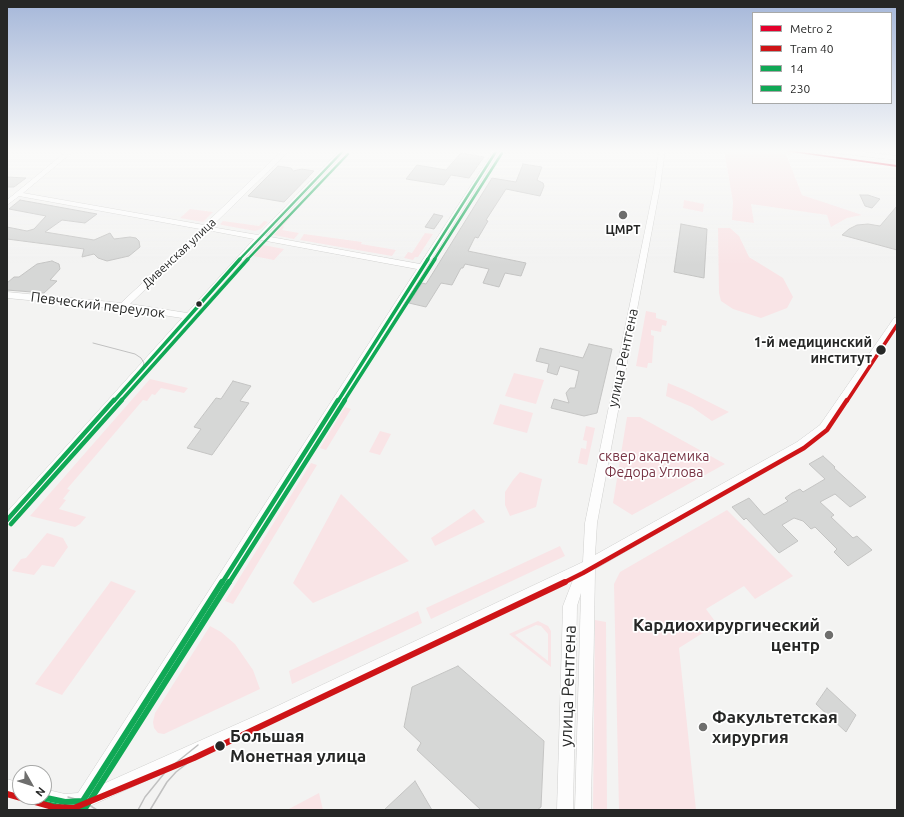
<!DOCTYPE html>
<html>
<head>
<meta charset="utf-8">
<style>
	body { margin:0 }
	#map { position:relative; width:904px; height:817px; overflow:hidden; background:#f3f3f2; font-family:Ubuntu,sans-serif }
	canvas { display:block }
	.frame { position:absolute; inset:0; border:8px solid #262726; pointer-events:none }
	.legend { position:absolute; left:752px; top:12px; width:140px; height:92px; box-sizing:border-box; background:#fff; border:1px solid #a8a9a8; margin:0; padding:5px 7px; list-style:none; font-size:12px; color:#262726 }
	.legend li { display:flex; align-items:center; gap:8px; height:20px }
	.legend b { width:20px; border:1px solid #a8a9a8 }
	.north { position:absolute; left:12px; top:765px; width:40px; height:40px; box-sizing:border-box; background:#fff; border:1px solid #a8a9a8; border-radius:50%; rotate:129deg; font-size:11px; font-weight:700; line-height:16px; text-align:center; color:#262726 }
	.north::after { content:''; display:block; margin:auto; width:14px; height:18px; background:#6e6e6d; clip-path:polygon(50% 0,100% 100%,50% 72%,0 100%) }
</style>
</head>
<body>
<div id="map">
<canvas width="904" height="817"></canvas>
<div class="frame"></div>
<ul class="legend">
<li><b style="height:5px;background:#e4002b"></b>Metro 2</li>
<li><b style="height:5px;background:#ce1417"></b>Tram 40</li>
<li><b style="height:5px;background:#10a855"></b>14</li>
<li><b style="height:5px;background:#10a855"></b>230</li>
</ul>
<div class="north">N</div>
</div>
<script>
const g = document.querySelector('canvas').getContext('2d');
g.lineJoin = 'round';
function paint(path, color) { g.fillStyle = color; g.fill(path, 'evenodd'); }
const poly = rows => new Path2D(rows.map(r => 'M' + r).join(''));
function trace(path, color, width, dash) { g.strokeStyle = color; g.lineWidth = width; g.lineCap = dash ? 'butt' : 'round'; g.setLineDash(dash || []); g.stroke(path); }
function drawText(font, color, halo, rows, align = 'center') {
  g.font = font + ' Ubuntu,sans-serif'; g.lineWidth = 3.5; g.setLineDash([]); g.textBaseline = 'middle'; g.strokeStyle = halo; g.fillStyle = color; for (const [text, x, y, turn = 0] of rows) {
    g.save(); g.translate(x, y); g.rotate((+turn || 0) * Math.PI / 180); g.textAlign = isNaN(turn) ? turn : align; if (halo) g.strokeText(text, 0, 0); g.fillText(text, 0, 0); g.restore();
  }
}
const green = poly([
	[724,150,790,150,792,155,786,154,802,195,862,215,847,218,831,227,827,215,751,204,754,223,732,220,733,202],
	[684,200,704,204,703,212,683,208],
	[190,209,213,212,203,222,180,218],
	[289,217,291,217,283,226,284,227,282,230,299,233,294,239,274,235],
	[223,221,259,226,264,221,268,222,261,229,255,231,222,225,220,224],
	[718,228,730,228,739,236,749,257,783,278,793,297,787,308,761,318,733,309,721,301,719,293],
	[425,233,433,234,418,257,415,257,413,260,404,258,408,252,412,253],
	[304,234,362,242,361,244,396,250,392,256,300,240],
	[263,245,284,249,274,260,253,256],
	[646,311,656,313,656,318,667,321,666,326,662,325,661,332,651,330,651,335,654,336,652,363,648,363,647,368,636,366],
	[514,373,544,380,536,404,505,396],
	[150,379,188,388,184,393,161,388,155,395,152,394,147,401,143,400,67,489,70,490,63,499,66,500,59,509,86,517,80,524,75,527,30,516],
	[668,383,685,390,729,412,712,421,692,407,666,396],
	[500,404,533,413,527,433,493,424],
	[345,407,351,409,326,450,320,448],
	[627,417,640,417,725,464,632,515,613,503],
	[586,426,595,428,587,465,578,463,581,448,586,449,587,441,583,440],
	[380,431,391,434,380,455,369,452],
	[311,463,317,465,233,604,225,601],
	[520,472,542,479,536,507,510,516,505,505,505,492,513,480],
	[341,494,409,561,313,603,293,583],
	[474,509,485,522,435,546,431,538],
	[727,510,793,576,755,599,744,586,706,609,717,624,679,648,696,810,619,810,614,584,620,572],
	[47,533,63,538,68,547,54,567,42,565,34,575,12,571,21,559,26,558],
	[560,546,565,556,431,619,426,608],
	[111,581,136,591,62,695,35,684],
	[418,611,422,623,292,684,289,671],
	[595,620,606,622,607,810,593,810],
	[538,621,548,626,551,631,551,667,509,634],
	[536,625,541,626,548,634,548,661,515,635],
	[210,626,221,632,235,644,253,670,260,689,164,734,158,733,154,728,153,722,155,713],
	[319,793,323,810,287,810]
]);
const building = poly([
	[462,153,484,157,469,178,451,175,444,185,406,179,417,165,446,170,460,154,462,153],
	[523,164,542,167,537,180,543,183,544,186,540,196,506,189,486,220,488,221,478,238,475,237,468,251,526,263,521,276,505,273,499,287,483,283,489,269,465,264,463,268,461,268,452,285,441,283,426,307,409,303,422,283,426,284,492,178,516,182,523,164],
	[278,166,291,168,293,171,302,169,314,171,284,202,248,196,278,166],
	[7,177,26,178,14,187,7,187,7,177],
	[860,195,868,195,880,199,872,208,865,206,860,195],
	[20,200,97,214,85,223,62,220,45,232,94,240,110,233,114,239,130,237,136,238,139,241,140,247,129,256,107,261,98,258,94,254,82,257,84,249,7,239,7,227,27,231,34,229,46,216,9,209,20,200],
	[897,206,897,250,842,235,849,229,857,225,868,224,880,226,897,206],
	[434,214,443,216,434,229,425,227,434,214],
	[681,224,707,229,704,278,674,272,681,224],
	[52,261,59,264,60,269,50,280,57,281,44,293,7,290,7,283,14,277,19,277,37,264,52,261],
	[589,344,612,349,597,413,584,416,551,408,554,399,569,403,566,393,570,388,575,388,579,371,560,366,557,375,547,372,549,364,536,361,540,348,583,358,589,344],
	[233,381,251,386,240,401,249,403,212,455,187,448,201,429,194,427,216,398,221,399,233,381],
	[823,456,835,467,834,468,866,497,850,507,835,494,820,502,834,515,831,517,853,538,857,536,872,550,848,566,834,552,837,549,815,527,811,529,803,521,794,518,782,525,798,541,779,553,746,518,744,520,732,507,749,498,764,515,788,501,785,498,792,493,800,489,803,492,825,479,809,464,823,456],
	[458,666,544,741,541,807,537,810,481,810,417,750,421,743,404,727,412,687,458,666],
	[827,688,856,715,846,732,816,704,827,688],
	[415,781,432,810,384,810,415,781]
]);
const minor = poly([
	[68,150,75,150,23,193,204,225,283,150,290,150,211,227,258,235,340,150,347,150,265,236,420,264,494,150,500,150,103,784,271,709,583,562,585,523,654,187,659,150,665,150,660,187,597,523,595,555,797,442,820,425,894,318,897,317,897,327,828,431,805,448,595,569,591,810,575,810,581,593,577,606,573,810,557,810,563,606,573,580,281,719,88,807,86,810,64,810,36,803,34,797,44,797,44,789,65,794,78,793,417,269,261,240,11,524,7,525,7,512,182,318,123,309,7,298,7,292,121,303,200,229,19,196,7,205,7,200,68,150],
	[207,230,254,239,187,313,130,304,207,230],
	[7,779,20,783,20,797,25,797,20,799,7,795,7,779]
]);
const major = poly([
	[821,150,849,150,897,156,897,160,825,152,821,150]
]);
const tramFar1 = poly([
	[7,523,140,373,143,367,144,363,141,358,135,354,93,343]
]);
const tram = poly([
	[68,797,83,801,97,810],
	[61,808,66,810],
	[138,810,145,797,167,770,198,745],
	[150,810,167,782,176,772,194,758]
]);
const bus1Far3 = poly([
	[239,260,344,150],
	[427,260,497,150]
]);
const bus1Far2 = poly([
	[114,401,240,259],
	[338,401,428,259]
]);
const bus1Far1 = poly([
	[7,520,114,400],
	[222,583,338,400]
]);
const bus1 = poly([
	[42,797,65,802,83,801],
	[77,810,222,582]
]);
const bus2Far3 = poly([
	[247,260,348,154],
	[434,260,502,153]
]);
const bus2Far2 = poly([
	[121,401,248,259],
	[344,401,435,259]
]);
const bus2Far1 = poly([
	[11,524,122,400],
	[229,583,345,400]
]);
const bus2 = poly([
	[41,803,64,808,83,807],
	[84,810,229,582]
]);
const tram1Far2 = poly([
	[847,401,897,325]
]);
const tram1Far1 = poly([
	[563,583,583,573,804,448,827,430,847,400]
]);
const tram1 = poly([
	[7,794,53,807,74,808,194,758,565,582]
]);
const metro1 = poly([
	[777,150,787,150,897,165,897,167,777,150]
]);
const markers = [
	[623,215,5,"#6e6e6d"],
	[199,304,3.5,"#262726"],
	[881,350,5.5,"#262726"],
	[829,635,5,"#6e6e6d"],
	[703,727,5,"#6e6e6d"],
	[220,746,5.5,"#262726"]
];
const farPoinames = [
	["ЦМРТ",623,230]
];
const farStreetnames = [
	["Дивенская улица",179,253,-43]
];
const streetNames = [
	["Певческий переулок",98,305,7],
	["улица Рентгена",623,358,-78]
];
const stopNames = [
	["1-й медицинский",872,342],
	["институт",872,358]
];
const parkNames = [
	["сквер академика",654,456],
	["Федора Углова",654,472]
];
const nearPoinames = [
	["Кардиохирургический",820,625],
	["центр",820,645],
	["Факультетская",712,717,"left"],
	["хирургия",712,737,"left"]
];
const nearStreetnames = [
	["улица Рентгена",568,686,-88]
];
const nearStopnames = [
	["Большая",230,736],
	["Монетная улица",230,756]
];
paint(green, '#f9e4e6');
paint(building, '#d6d7d6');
trace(building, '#c4c4c3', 1);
trace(minor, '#d0d0cf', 1);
trace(major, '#d0d0cf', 1);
paint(minor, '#fdfdfd');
paint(major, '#fdfdfd');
trace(tramFar1, '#c0c0c0', 1);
trace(tram, '#c0c0c0', 1.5);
trace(bus1Far3, '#10a855', 2.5);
trace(bus1Far2, '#10a855', 3.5);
trace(bus1Far1, '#10a855', 4.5);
trace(bus1, '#10a855', 6);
trace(bus2Far3, '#10a855', 2.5);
trace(bus2Far2, '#10a855', 3.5);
trace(bus2Far1, '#10a855', 4.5);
trace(bus2, '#10a855', 6);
trace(tram1Far2, '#ce1417', 3.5);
trace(tram1Far1, '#ce1417', 4.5);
trace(tram1, '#ce1417', 6);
paint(metro1, '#e4002b');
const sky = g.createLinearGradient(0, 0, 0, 265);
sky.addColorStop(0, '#a5b7d9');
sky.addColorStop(0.57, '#fafaf9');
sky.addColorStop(1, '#fafaf900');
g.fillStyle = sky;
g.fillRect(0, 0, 904, 265);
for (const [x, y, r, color] of markers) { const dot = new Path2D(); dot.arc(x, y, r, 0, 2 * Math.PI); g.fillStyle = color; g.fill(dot); trace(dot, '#fff', 1.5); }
drawText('bold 12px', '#262726', '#fff', farPoinames);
drawText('12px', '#262726', '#fff', farStreetnames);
drawText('14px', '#262726', '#fff', streetNames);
drawText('bold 14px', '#262726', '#fff', stopNames, 'right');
drawText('14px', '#783545', '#fff', parkNames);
drawText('bold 17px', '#262726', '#fff', nearPoinames, 'right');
drawText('17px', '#262726', '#fff', nearStreetnames);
drawText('bold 17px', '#262726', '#fff', nearStopnames, 'left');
</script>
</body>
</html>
